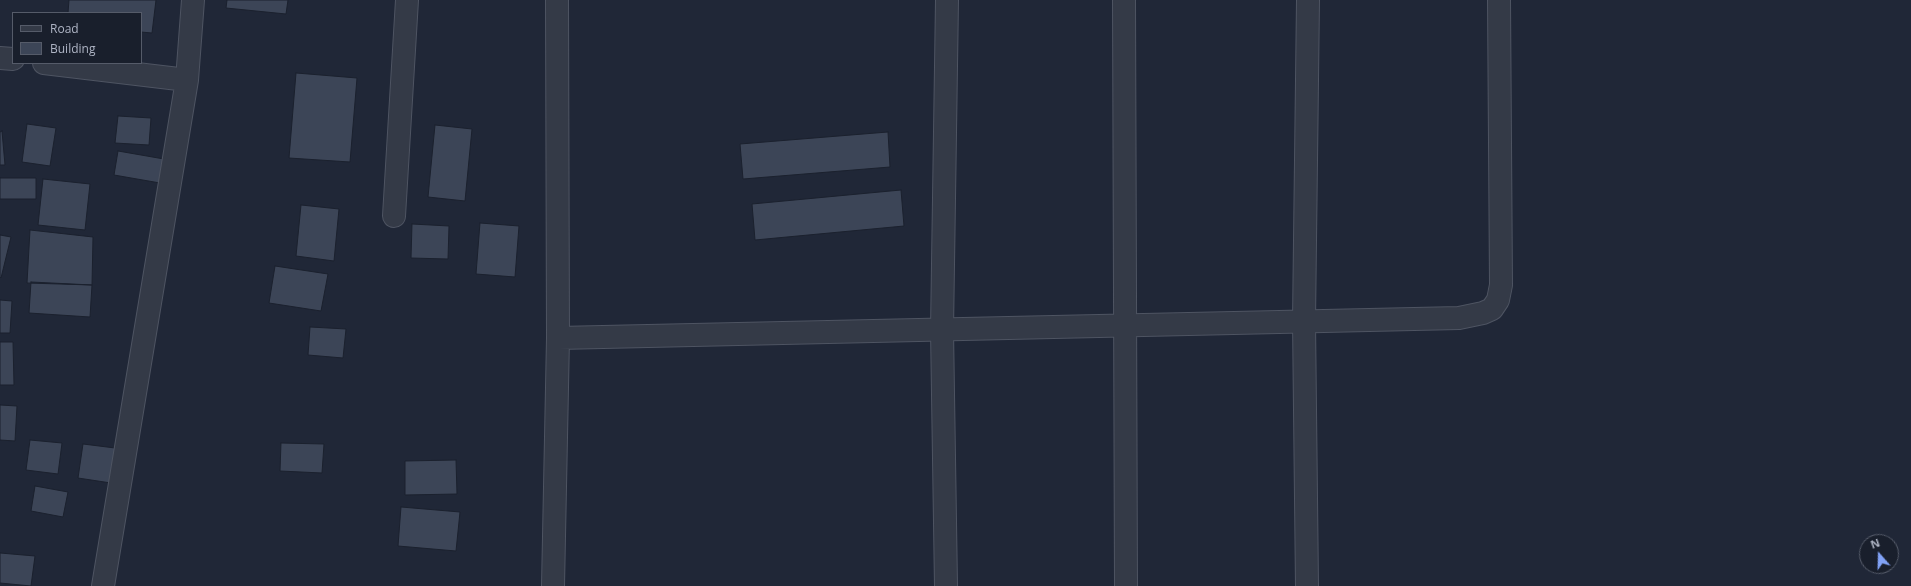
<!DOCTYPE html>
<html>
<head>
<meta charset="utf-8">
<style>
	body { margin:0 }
	#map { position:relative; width:1911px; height:586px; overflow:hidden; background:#202737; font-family:"Open Sans",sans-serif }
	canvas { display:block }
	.legend { position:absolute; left:12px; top:12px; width:130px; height:52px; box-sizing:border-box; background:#191f2c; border:1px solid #555b69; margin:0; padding:5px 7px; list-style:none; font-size:12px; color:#aeb4c4 }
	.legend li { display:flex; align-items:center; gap:8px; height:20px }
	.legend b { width:20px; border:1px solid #555b69 }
	.north { position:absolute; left:1859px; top:534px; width:40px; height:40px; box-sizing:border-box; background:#191f2c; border:1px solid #555b69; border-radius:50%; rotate:340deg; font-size:11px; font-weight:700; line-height:16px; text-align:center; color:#aeb4c4 }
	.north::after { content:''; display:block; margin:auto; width:14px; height:18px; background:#81a2f6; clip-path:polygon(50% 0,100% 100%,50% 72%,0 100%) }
</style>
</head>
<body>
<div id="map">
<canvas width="1911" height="586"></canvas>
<ul class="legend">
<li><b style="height:5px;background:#343a47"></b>Road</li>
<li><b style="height:11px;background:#3c4557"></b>Building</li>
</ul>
<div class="north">N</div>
</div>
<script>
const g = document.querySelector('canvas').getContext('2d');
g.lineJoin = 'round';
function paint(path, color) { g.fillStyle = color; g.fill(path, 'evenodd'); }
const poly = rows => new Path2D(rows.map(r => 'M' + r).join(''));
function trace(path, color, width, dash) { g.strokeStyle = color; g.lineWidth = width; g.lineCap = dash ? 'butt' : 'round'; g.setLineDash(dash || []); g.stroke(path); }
const building = poly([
	[69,0,156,0,152,33,141,32,141,13,68,13,69,0],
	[227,0,288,0,286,14,226,8,227,0],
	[296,73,357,78,350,162,289,158,296,73],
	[118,116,151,118,149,145,115,143,118,116],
	[27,124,56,128,50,166,22,162,27,124],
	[435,125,472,129,465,201,428,197,435,125],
	[2,131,5,165,0,165,0,132,2,131],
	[888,132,890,167,743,179,740,144,888,132],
	[118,151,164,159,160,183,114,175,118,151],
	[0,178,36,178,36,199,0,199,0,178],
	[43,179,90,184,85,230,38,225,43,179],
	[901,190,904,226,755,240,752,204,901,190],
	[301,205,339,209,334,261,296,256,301,205],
	[480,223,519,226,515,277,476,274,480,223],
	[412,224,449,226,448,259,411,258,412,224],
	[30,230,93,237,92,285,27,283,30,230],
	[0,235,11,237,1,278,0,277,0,235],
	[275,266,328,274,321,311,269,303,275,266],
	[31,282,92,285,90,317,29,313,31,282],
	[0,300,12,301,10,333,0,333,0,300],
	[310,327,346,329,343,358,308,355,310,327],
	[0,342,13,342,14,385,0,385,0,342],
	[0,405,17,406,15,441,0,440,0,405],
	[30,440,62,443,58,474,26,470,30,440],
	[281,443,324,444,322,473,280,471,281,443],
	[83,444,115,448,111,483,78,478,83,444],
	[456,460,457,494,405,495,405,461,456,460],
	[35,486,68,492,63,517,31,511,35,486],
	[401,507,460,512,456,551,398,546,401,507],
	[0,553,35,556,31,586,0,583,0,553]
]);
const minor = poly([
	[1124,0,1126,586],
	[0,58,13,59],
	[44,63,187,80],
	[394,216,407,0],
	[558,338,1459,318,1483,313,1492,309,1498,300,1501,285,1499,0],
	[103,586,187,80,193,0],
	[553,586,558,338,557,0],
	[946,586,942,330,947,0],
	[1307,586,1304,321,1308,0]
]);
paint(building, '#3c4557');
trace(building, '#1b212e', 1);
trace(minor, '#4e5462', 24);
trace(minor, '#343a47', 22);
</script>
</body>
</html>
